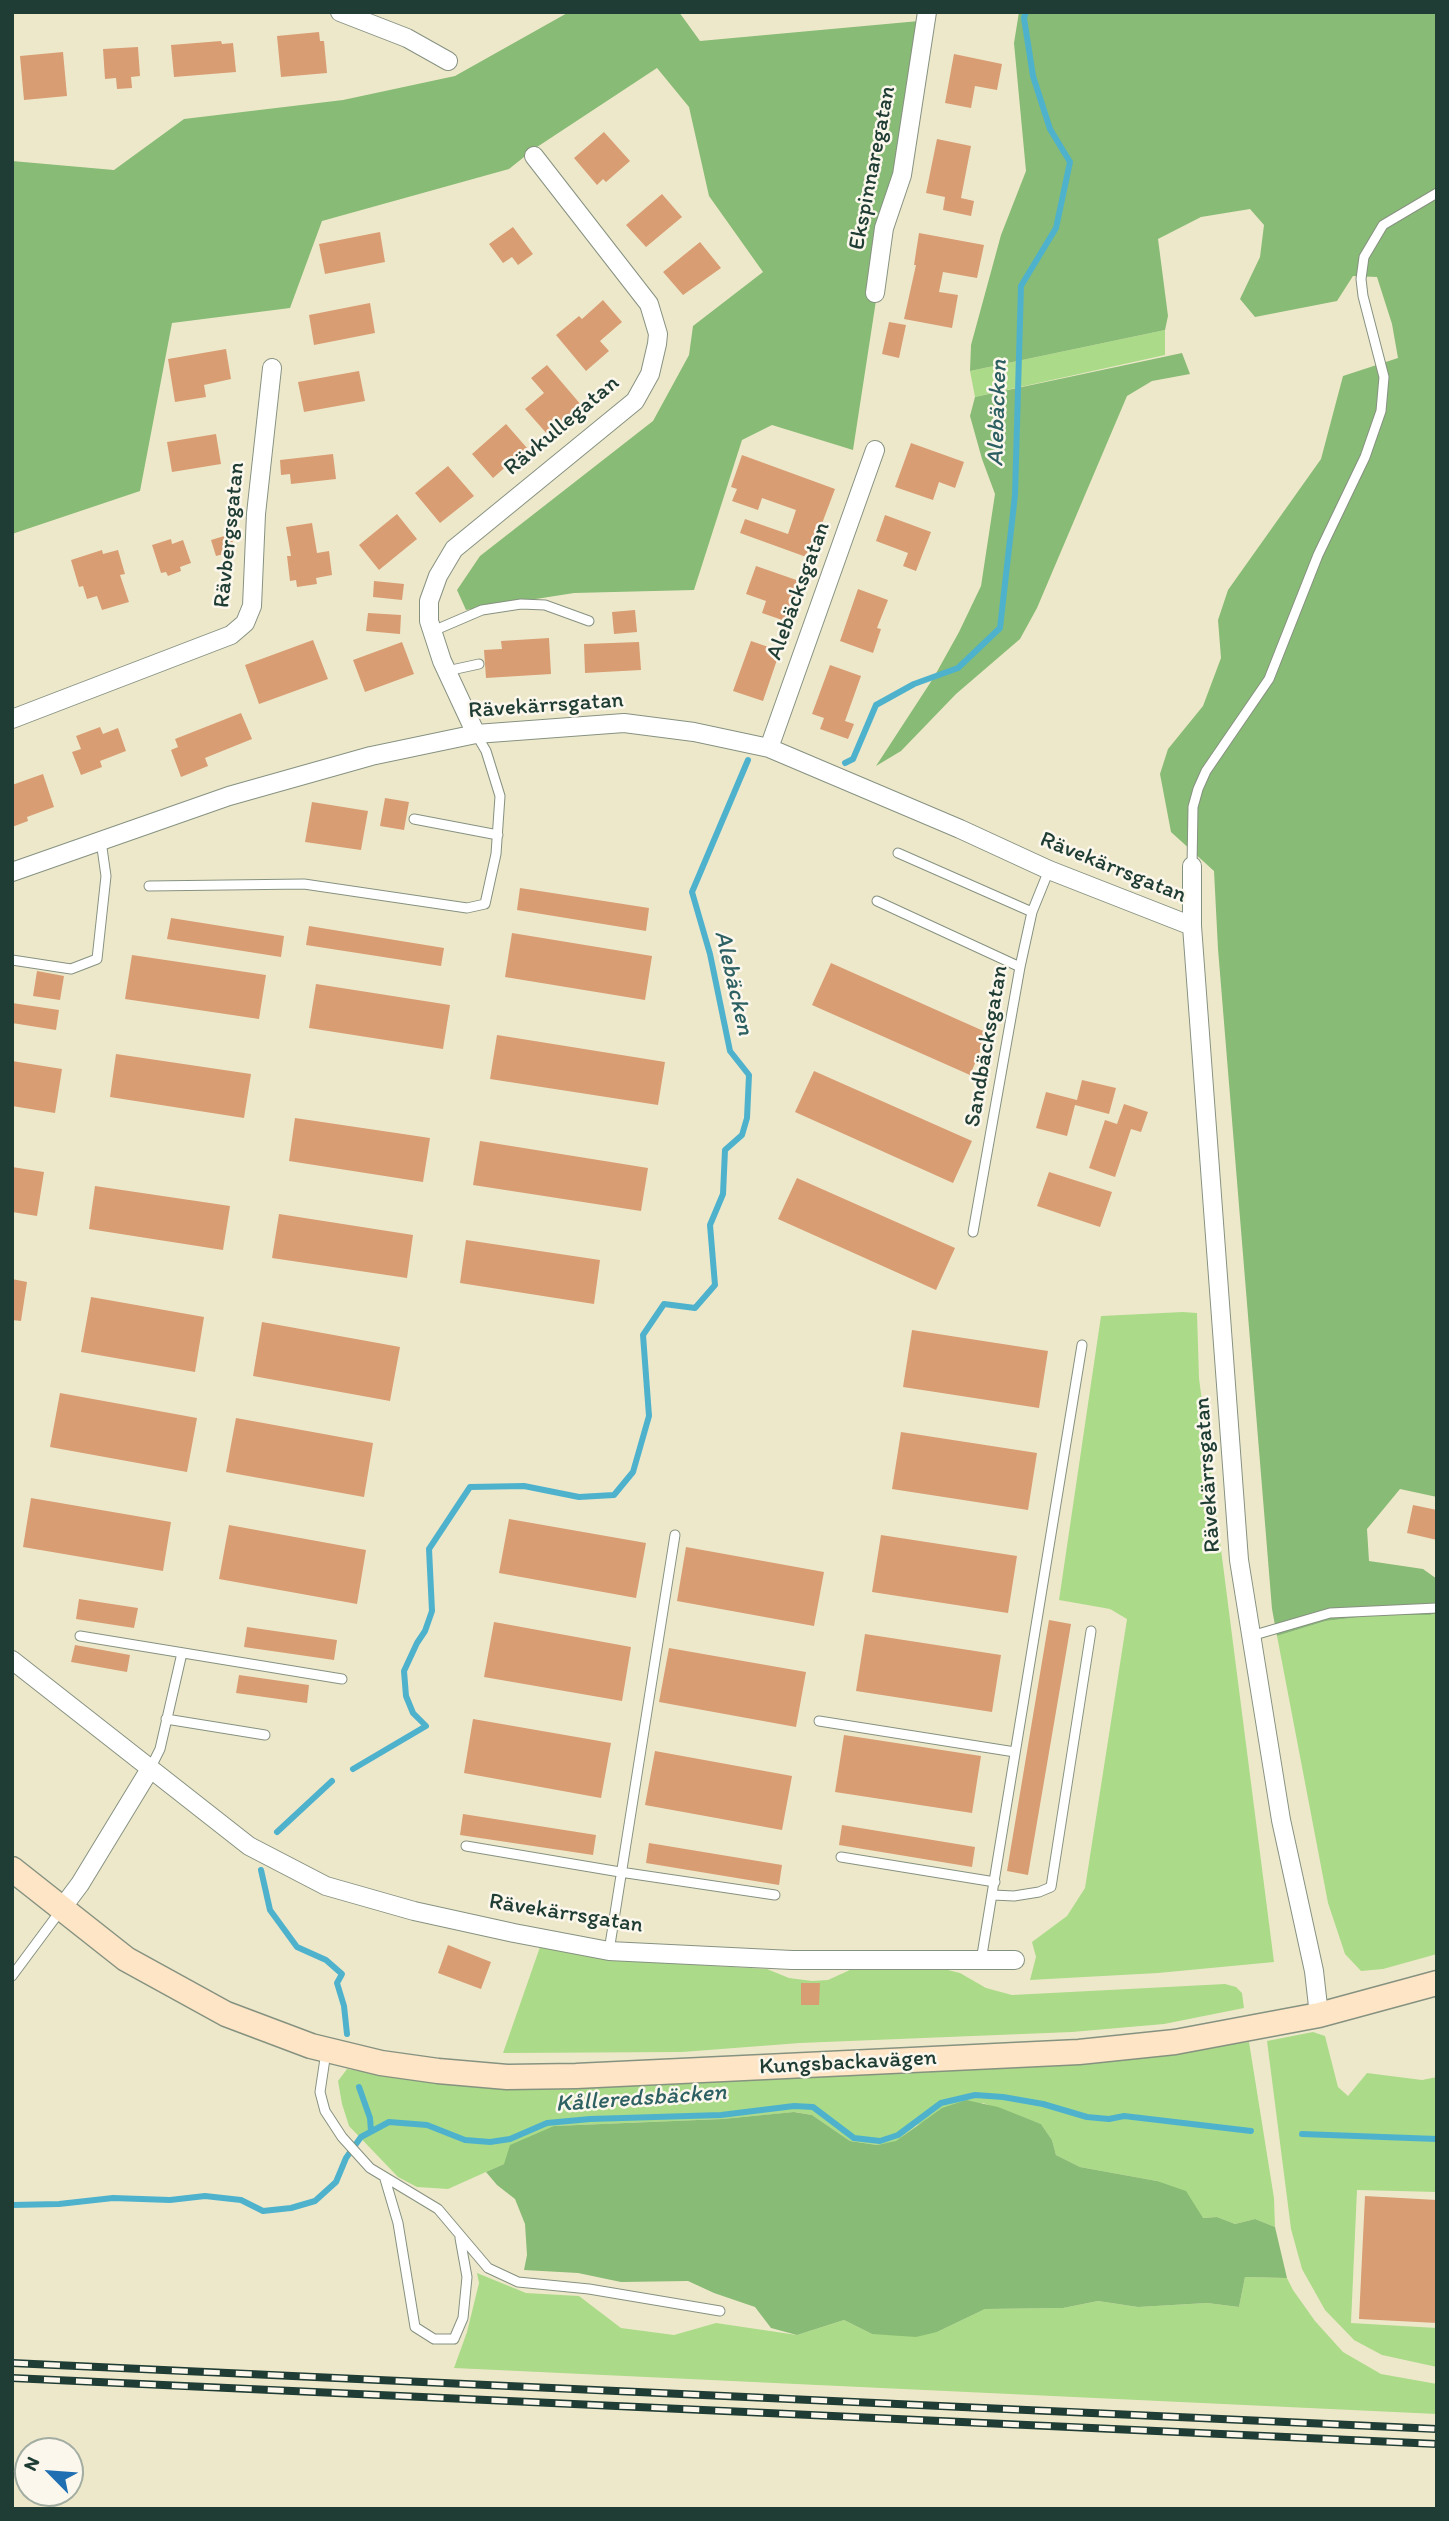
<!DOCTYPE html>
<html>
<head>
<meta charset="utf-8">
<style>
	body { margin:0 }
	#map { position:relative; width:1449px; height:2521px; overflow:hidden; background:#eee8cb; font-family:Itim,sans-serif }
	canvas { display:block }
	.frame { position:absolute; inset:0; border:14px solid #1f3d34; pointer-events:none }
	.north { position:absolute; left:14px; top:2437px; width:70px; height:70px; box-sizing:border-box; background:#fbf7ec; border:2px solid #a3ada2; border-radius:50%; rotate:295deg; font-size:19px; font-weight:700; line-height:28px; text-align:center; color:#1f3d34 }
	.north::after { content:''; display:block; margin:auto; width:24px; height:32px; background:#1f6fb2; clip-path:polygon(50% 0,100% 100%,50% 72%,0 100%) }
</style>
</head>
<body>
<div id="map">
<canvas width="1449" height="2521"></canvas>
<div class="frame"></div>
<div class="north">N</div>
</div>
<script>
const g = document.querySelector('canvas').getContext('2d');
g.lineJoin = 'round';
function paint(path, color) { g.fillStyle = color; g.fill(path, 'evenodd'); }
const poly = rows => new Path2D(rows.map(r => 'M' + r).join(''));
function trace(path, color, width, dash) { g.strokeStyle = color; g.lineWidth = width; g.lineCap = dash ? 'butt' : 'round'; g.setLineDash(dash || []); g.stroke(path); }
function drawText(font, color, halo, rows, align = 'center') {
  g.font = font + ' Itim,sans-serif'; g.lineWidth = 5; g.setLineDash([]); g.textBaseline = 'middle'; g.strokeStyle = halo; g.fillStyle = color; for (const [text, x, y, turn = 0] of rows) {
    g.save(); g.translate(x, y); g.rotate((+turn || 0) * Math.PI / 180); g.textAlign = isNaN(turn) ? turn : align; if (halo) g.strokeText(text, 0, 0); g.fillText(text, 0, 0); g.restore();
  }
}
const green = poly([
	[1165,330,1165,355,975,397,970,371],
	[1183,1312,1197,1313,1199,1378,1274,1962,1158,1973,1030,1980,1036,1957,1032,1942,1067,1916,1085,1888,1127,1619,1110,1609,1059,1600,1101,1316],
	[1437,1613,1437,1954,1383,1969,1361,1971,1345,1954,1328,1903,1277,1636,1326,1621,1378,1615,1430,1615],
	[540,1947,648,1962,767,1969,789,1978,812,1981,828,1980,852,1969,948,1970,960,1973,986,1988,1012,1995,1225,1984,1236,1987,1242,1993,1244,2008,1164,2024,1072,2032,800,2043,682,2052,503,2053],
	[1313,2032,1325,2036,1338,2087,1348,2096,1367,2073,1422,2080,1437,2077,1437,2192,1357,2190,1351,2323,1437,2328,1437,2367,1382,2355,1354,2340,1325,2310,1302,2269,1291,2229,1267,2041],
	[1249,2042,1274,2198,1275,2227,1255,2219,1235,2224,1217,2217,1202,2218,1157,2181,1080,2167,1056,2155,1052,2140,1041,2124,983,2103,917,2125,896,2142,877,2145,850,2141,812,2115,795,2112,722,2119,554,2126,504,2164,486,2172,448,2189,417,2187,398,2177,349,2126,342,2104,338,2081,347,2069,459,2086,536,2087,887,2071,1050,2066],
	[477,2273,526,2293,579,2296,621,2328,674,2335,716,2323,797,2335,844,2320,872,2334,937,2332,985,2309,1063,2308,1098,2301,1138,2307,1207,2303,1239,2307,1245,2277,1287,2278,1293,2290,1315,2321,1343,2352,1381,2374,1437,2384,1437,2414,454,2368,467,2332,479,2283]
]);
const forest = poly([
	[569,12,679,12,700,41,919,21,853,450,772,425,742,440,694,590,574,593,466,610,457,590,480,556,653,421,689,355,693,326,763,272,709,196,689,107,657,68,534,149,509,169,322,221,290,308,172,323,140,491,12,534,12,161,114,170,184,119,343,100,455,76],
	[1019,12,1437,12,1437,1497,1400,1489,1367,1529,1369,1561,1423,1569,1437,1579,1437,1613,1430,1615,1378,1615,1326,1621,1277,1636,1272,1609,1218,949,1214,871,1171,832,1160,774,1168,749,1203,706,1221,658,1218,620,1228,590,1321,459,1343,376,1398,358,1392,324,1377,277,1353,276,1337,301,1255,317,1240,299,1260,257,1264,225,1250,209,1201,217,1158,239,1168,316,1165,330,970,371,971,345,1001,235,1026,171,1014,43],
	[1182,353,1190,374,1152,381,1127,396,1037,608,1020,639,956,694,901,751,876,766,934,677,959,632,981,586,995,494,982,459,970,416,975,397],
	[966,2100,998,2107,1041,2124,1052,2140,1056,2155,1080,2167,1157,2181,1186,2191,1203,2218,1217,2217,1235,2224,1255,2219,1275,2227,1287,2278,1245,2277,1239,2307,1207,2303,1138,2307,1098,2301,1063,2308,985,2309,937,2332,916,2337,872,2334,844,2320,797,2335,771,2328,755,2307,714,2293,688,2281,621,2282,578,2273,524,2270,527,2255,525,2224,515,2199,497,2185,486,2172,504,2164,510,2145,554,2126,722,2119,794,2112,812,2115,850,2141,877,2145,896,2141,942,2108]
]);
const stream = poly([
	[845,763,853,759,876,705,914,684,958,668,1000,628,1015,495,1021,286,1056,228,1070,162,1050,129,1033,76,1024,18,1026,12],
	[353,1769,426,1726,413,1713,406,1696,404,1671,417,1643,425,1631,432,1611,429,1549,470,1487,524,1486,579,1497,614,1495,633,1472,649,1416,643,1335,664,1304,695,1308,715,1285,710,1225,723,1194,725,1150,742,1135,747,1118,749,1075,730,1051,710,954,692,892,748,760],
	[277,1832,332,1781],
	[261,1870,270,1910,297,1947,326,1960,342,1974,337,1983,344,2006,347,2034],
	[359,2087,370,2118,371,2131],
	[1302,2134,1437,2139],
	[12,2205,59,2204,113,2198,170,2200,205,2196,241,2200,263,2211,291,2208,315,2201,336,2182,346,2158,361,2137,389,2122,427,2125,465,2140,490,2142,510,2139,547,2123,590,2119,721,2115,794,2106,813,2107,854,2138,880,2141,898,2135,941,2103,975,2095,1003,2097,1043,2104,1087,2117,1109,2119,1124,2116,1251,2131]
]);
const building = poly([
	[319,32,320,41,324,41,327,73,281,77,277,36],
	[221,41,222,44,233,43,236,72,174,77,171,45],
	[138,47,140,76,131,77,132,88,117,89,116,78,105,79,103,49],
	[63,52,67,96,24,100,20,56],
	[954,54,1002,64,997,90,975,86,971,108,945,103],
	[604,132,630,161,606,182,603,179,597,185,574,158],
	[937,139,971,146,961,198,974,201,971,216,943,210,945,197,926,193],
	[662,194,682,217,646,247,626,225],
	[513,227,533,254,518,265,512,257,503,263,489,244],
	[380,232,385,262,325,274,319,244],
	[919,233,984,245,977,278,943,272,939,292,958,295,952,328,904,319,916,265,914,265],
	[700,242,721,268,683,295,663,272],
	[603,300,622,322,600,341,609,351,586,371,556,335,579,316,582,319],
	[370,303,375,333,314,345,309,315],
	[889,322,906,325,899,358,882,354],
	[226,349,231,379,204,385,206,397,175,402,168,359],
	[547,365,582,406,548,435,525,409,544,393,531,378],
	[359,371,365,401,304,412,298,382],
	[506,424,527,448,493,478,472,454],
	[216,434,221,464,172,472,167,442],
	[911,443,964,462,955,488,939,482,933,500,895,487],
	[333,454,336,479,291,484,290,474,281,475,280,460],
	[742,455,835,489,809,558,740,533,745,519,788,534,796,510,762,498,758,510,732,501,737,489,731,487],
	[448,466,474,496,440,523,415,493],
	[397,514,417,539,379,570,359,545],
	[885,515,931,532,916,571,903,566,908,553,876,541],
	[312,523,317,553,329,551,332,575,316,578,317,584,297,587,296,580,290,581,287,556,291,556,286,527],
	[231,534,235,551,216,556,211,540],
	[171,539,172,544,183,540,191,563,180,567,181,571,168,576,166,572,161,573,152,545],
	[102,550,103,554,118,550,125,574,120,575,129,602,102,610,97,596,87,599,83,586,79,587,71,560],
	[756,566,805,583,791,623,762,613,766,601,746,594],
	[374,581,404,584,402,600,373,597],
	[858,589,888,600,877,628,881,629,873,653,840,641],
	[635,610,637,632,614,634,612,612],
	[368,613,401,615,400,634,366,631],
	[549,638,551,674,486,678,484,650,502,649,501,641],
	[313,640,328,679,259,704,245,665],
	[751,641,780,651,763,701,733,691],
	[402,642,414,674,365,692,353,660],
	[639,642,641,670,585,673,584,644],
	[830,665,861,676,845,721,854,724,848,739,820,729,824,718,812,714],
	[241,713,252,739,205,758,208,766,181,777,171,750,178,747,175,739],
	[100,727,103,734,118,728,126,751,100,761,102,767,81,775,72,752,81,749,76,736],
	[43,774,54,807,27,817,28,821,12,827,12,785],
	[385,798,409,802,404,830,380,826],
	[312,802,368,811,361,850,305,842],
	[520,888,649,908,646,931,517,910],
	[171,918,284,936,281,957,167,939],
	[309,926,444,948,441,966,306,945],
	[512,933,652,956,645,1000,505,977],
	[132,955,266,975,259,1019,125,999],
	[831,963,988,1033,970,1075,812,1005],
	[37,971,64,976,60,1000,33,996],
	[316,984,450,1005,443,1049,309,1028],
	[12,1003,59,1010,56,1030,12,1023],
	[497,1035,665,1062,658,1105,490,1079],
	[116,1054,251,1074,244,1118,110,1097],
	[12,1061,62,1069,55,1113,12,1106],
	[814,1071,972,1141,953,1183,795,1112],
	[1082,1080,1116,1088,1109,1114,1075,1105,1067,1136,1036,1128,1046,1092,1077,1100],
	[1124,1104,1148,1112,1141,1132,1131,1129,1115,1177,1089,1168,1105,1120,1117,1124],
	[295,1118,430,1138,423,1182,289,1161],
	[480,1141,648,1168,641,1211,473,1185],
	[12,1167,44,1172,37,1216,12,1212],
	[1049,1172,1112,1192,1100,1227,1037,1206],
	[797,1178,955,1248,936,1290,778,1219],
	[95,1186,230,1206,223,1250,89,1229],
	[279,1214,413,1235,407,1278,272,1258],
	[466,1240,600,1260,594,1304,460,1283],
	[12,1279,27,1282,21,1321,12,1320],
	[91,1297,204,1317,195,1372,81,1352],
	[262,1322,400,1347,390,1401,253,1376],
	[912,1330,1048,1351,1039,1408,903,1387],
	[60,1393,197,1418,187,1472,50,1447],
	[236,1418,373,1443,364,1497,226,1472],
	[901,1432,1037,1453,1028,1510,892,1489],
	[31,1498,171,1522,163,1571,23,1547],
	[1413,1505,1437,1510,1437,1540,1407,1533],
	[509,1519,646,1543,636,1598,499,1573],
	[229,1525,366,1550,357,1604,219,1579],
	[881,1535,1017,1556,1008,1613,872,1592],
	[686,1547,824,1572,814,1626,677,1601],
	[79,1599,138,1608,134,1628,76,1619],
	[1049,1620,1071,1624,1028,1875,1007,1871],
	[494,1622,631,1647,622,1701,484,1677],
	[247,1627,337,1640,334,1660,244,1647],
	[865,1634,1001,1655,992,1712,856,1691],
	[75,1645,130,1655,127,1672,71,1662],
	[669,1648,806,1672,796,1727,659,1702],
	[239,1675,309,1685,307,1703,236,1693],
	[473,1719,611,1743,601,1798,464,1773],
	[844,1735,981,1756,972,1813,835,1792],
	[655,1751,792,1776,782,1830,645,1805],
	[463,1814,596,1835,593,1855,460,1835],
	[842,1825,975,1847,972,1867,839,1845],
	[649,1843,782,1865,779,1885,646,1863],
	[448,1945,491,1962,481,1989,438,1973],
	[801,1983,820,1983,819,2005,801,2005],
	[1365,2196,1437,2200,1437,2323,1359,2319]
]);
const lane = poly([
	[433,631,482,610,521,604,545,605,589,621],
	[447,671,479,664],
	[414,819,498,835],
	[898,853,1032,912],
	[1192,866,1193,807,1198,789,1206,771,1269,679,1318,555,1365,457,1381,411,1384,377,1363,296,1361,279,1364,257,1383,225,1437,193],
	[149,886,304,884,467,908,485,904,496,854,500,796,486,751,476,734],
	[877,901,1020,967],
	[12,960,71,969,97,959,106,876,101,841],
	[973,1232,1020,967,1032,912,1049,870],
	[80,1636,342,1679],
	[1251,1636,1330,1613,1437,1608],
	[166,1719,265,1735],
	[819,1721,1015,1752],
	[150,1769,160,1749,182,1653],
	[466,1846,620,1872,775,1895],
	[841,1857,995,1882],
	[993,1895,1014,1896,1039,1892,1051,1887,1091,1631],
	[609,1951,675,1535],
	[981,1961,1082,1345],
	[12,1976,61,1910],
	[326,2052,320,2092,325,2111,342,2137,370,2168,438,2209,488,2268,518,2282,589,2289,720,2311],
	[385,2179,398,2223,415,2327,434,2339,454,2339,463,2318,467,2277,460,2238]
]);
const street = poly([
	[340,12,407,38,448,61],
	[875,293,884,228,902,175,927,12],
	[12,719,231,635,245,623,252,606,256,514,272,368],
	[476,734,442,661,429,621,429,601,438,576,454,549,635,401,650,374,657,344,658,334,649,304,534,156],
	[769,748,875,450],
	[1192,866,1192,926,1239,1560,1281,1820,1314,1971,1319,2015],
	[12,872,229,796,371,756,476,734,624,723,694,732,769,748,960,829,1049,870,1192,926],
	[12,1660,249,1846,326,1886,414,1911,514,1933,609,1951,792,1960,1015,1960],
	[62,1908,80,1884,150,1769]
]);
const secondary = poly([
	[12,1869,126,1959,226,2014,311,2046,381,2063,438,2071,507,2077,576,2076,1079,2052,1175,2042,1319,2015,1437,1983]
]);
const rail = poly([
	[12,2363,1437,2429],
	[12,2378,1437,2444]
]);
const streetNames = [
	["Ekspinnaregatan",873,168,-79],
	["Rävkullegatan",562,426,-40],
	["Rävbergsgatan",230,535,-84],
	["Alebäcksgatan",799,591,-70],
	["Rävekärrsgatan",546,706,-4],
	["Rävekärrsgatan",1113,868,22],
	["Sandbäcksgatan",987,1046,-80],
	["Rävekärrsgatan",1208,1475,-94],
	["Rävekärrsgatan",566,1914,9],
	["Kungsbackavägen",848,2063,-3]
];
const waterNames = [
	["Alebäcken",998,413,-88],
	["Alebäcken",733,983,77],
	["Kålleredsbäcken",641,2099,-4]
];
paint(green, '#abdb89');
paint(forest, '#88bb75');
trace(stream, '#4fb2cd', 6);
paint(building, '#d89d73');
trace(lane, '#869280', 11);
trace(street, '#869280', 20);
trace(secondary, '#869280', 27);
trace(lane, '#fff', 9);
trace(street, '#fff', 18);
trace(secondary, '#fde5c5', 24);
trace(rail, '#1f3d34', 8);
trace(rail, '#fbf7ec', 5, [16]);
drawText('23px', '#1f3d34', '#fbf7ec', streetNames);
drawText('italic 24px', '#2d6062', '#fbf7ec', waterNames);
</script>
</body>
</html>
